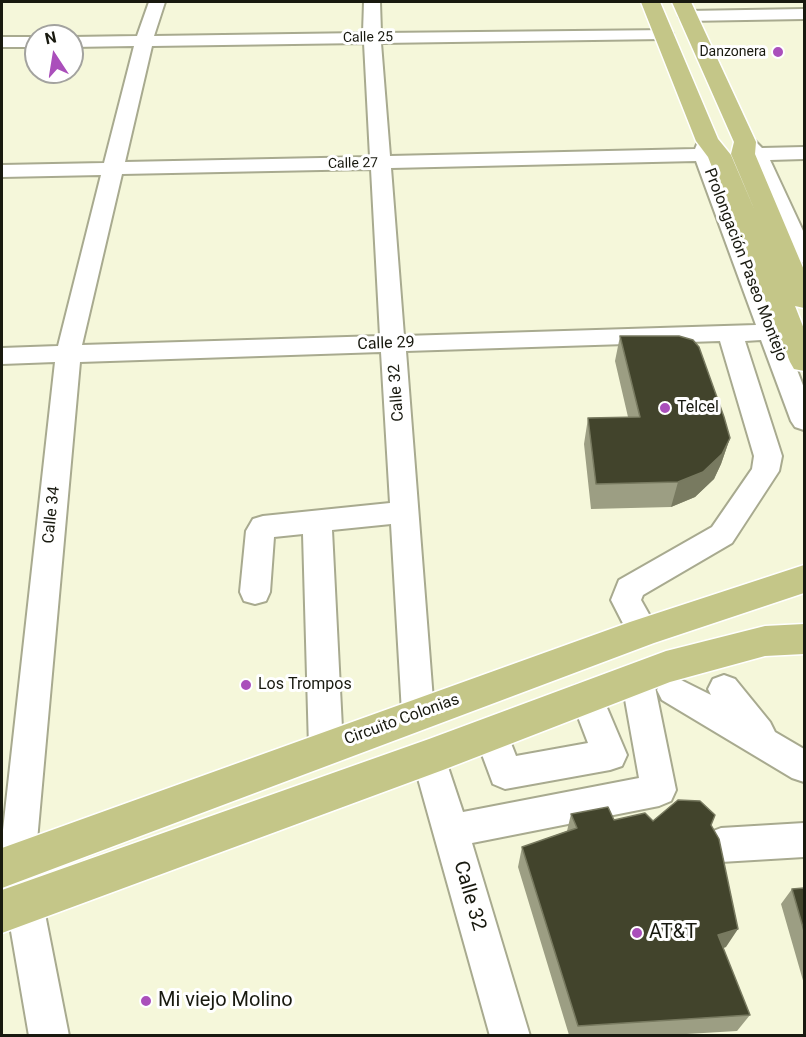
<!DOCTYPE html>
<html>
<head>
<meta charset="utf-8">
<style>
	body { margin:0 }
	#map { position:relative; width:806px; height:1037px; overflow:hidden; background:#f5f7da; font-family:Roboto,sans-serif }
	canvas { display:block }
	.frame { position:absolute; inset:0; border:3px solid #18190f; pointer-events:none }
	.north { position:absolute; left:24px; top:24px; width:60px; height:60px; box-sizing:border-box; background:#fff; border:2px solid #a3a39f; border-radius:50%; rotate:348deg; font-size:16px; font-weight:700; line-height:24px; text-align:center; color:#18190f }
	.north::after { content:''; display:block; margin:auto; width:21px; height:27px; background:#aa4fbb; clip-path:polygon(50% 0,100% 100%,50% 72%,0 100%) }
</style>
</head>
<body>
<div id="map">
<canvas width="806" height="1037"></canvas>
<div class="frame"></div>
<div class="north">N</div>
</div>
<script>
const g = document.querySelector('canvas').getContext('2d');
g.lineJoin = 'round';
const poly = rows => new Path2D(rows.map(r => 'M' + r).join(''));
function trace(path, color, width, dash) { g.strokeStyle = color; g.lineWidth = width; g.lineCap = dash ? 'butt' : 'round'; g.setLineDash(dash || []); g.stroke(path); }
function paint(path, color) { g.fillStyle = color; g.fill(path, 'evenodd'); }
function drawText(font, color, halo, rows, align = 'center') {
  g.font = font + ' Roboto,sans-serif'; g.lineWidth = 6; g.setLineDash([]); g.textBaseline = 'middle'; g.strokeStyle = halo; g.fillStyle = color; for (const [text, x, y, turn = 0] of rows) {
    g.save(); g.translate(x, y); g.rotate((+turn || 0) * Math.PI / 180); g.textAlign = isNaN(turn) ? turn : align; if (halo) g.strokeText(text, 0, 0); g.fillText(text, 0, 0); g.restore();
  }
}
const minor = poly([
	[149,2,165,2,154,36,363,33,364,2,380,2,381,33,670,30,673,34,670,38,664,39,381,43,390,156,695,149,700,137,714,137,717,141,714,155,804,388,804,430,795,427,791,421,761,340,745,341,782,456,779,471,732,543,643,595,641,600,659,632,654,641,643,645,632,641,611,600,619,580,712,527,752,469,754,456,720,341,406,351,434,713,430,723,418,727,406,723,402,713,391,524,332,530,343,748,338,759,326,763,314,759,309,748,303,534,274,537,270,592,266,601,255,604,244,601,240,592,246,531,253,519,263,516,390,503,381,352,80,362,35,863,69,1036,29,1036,2,879,2,839,55,362,2,364,2,348,58,346,101,175,2,177,2,165,104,163,134,46,72,47,72,37,137,36,149,2],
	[364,43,370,157,125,162,152,46,364,43],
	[696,161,756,325,404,336,391,168,696,161],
	[371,169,380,336,82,345,122,174,371,169],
	[804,9,804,19,687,21,681,20,679,16,681,12,687,11,804,9],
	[2,37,36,37,36,47,2,47,2,37],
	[745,136,752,138,762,148,804,147,804,159,770,160,804,233,804,263,796,261,793,256,748,156,735,142,738,138,745,136],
	[637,663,648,667,653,677,676,790,671,801,659,806,472,843,530,1036,490,1036,412,757,417,746,429,742,441,746,463,812,639,778,621,677,626,667,637,663],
	[724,675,735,679,770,722,775,732,804,749,804,782,792,778,662,700,657,690,662,680,673,676,711,695,708,689,713,679,724,675],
	[586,682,598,686,602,696,627,755,622,766,610,770,505,789,493,784,474,733,479,723,491,718,503,723,516,756,588,743,570,696,574,686,586,682],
	[804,823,804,857,721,862,708,857,703,845,708,833,721,828,804,823]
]);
const major = poly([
	[641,2,660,2,718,139,731,155,755,211,731,154,734,142,672,2,691,2,756,142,755,154,804,270,804,308,795,306,804,329,804,371,794,369,790,362,708,157,696,141,641,2],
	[804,565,804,593,654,643,2,888,2,848,630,622,804,565],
	[804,624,804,654,765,656,670,682,443,770,2,933,2,890,429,739,666,651,765,626,804,624]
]);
const wall = poly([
	[620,336,730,438,721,464,714,479,695,497,671,507,591,509,584,444,588,418,628,417,615,361],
	[571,814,614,820,653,821,711,825,726,947,723,948,750,1015,737,1031,670,1035,569,1035,518,867,522,847,567,831],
	[804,888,804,984,781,904,792,889]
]);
const shadedWall = poly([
	[730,438,721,464,714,479,695,497,671,507,678,482],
	[738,929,726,947,707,953,718,935]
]);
const building = poly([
	[620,336,679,336,693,340,699,347,724,417,730,438,722,454,703,472,678,482,596,484,588,418,640,417,620,336],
	[678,800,700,801,715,815,711,825,719,839,738,929,718,935,750,1015,578,1026,522,847,577,828,571,814,608,807,614,820,645,813,653,821,678,800],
	[804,888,804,931,792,889,804,888]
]);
const markers = [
	[778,52,6,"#aa4fbb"],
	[665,408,6,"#aa4fbb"],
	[246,685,6,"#aa4fbb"],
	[637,933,6,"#aa4fbb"],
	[146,1001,6,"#aa4fbb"]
];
const farStreetnames = [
	["Calle 25",368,38,-1],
	["Calle 27",353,164,-1]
];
const farPoinames = [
	["Danzonera",766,52]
];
const streetNames = [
	["Prolongación Paseo Montejo",745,265,69],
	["Calle 29",386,344,-2],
	["Calle 32",397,393,-94],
	["Calle 34",52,515,-84],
	["Circuito Colonias",402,720,-20]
];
const poiNames = [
	["Telcel",677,408],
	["Los Trompos",258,685]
];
const nearStreetnames = [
	["Calle 32",469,896,74]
];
const nearPoinames = [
	["AT&T",649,933],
	["Mi viejo Molino",158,1001]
];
trace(minor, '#a8aa8f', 4);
trace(major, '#fff', 3);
paint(minor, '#fff');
paint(major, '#c4c688');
paint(wall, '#9c9e83');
paint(shadedWall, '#787a60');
paint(building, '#42442c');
trace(building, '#787a60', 1.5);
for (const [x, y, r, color] of markers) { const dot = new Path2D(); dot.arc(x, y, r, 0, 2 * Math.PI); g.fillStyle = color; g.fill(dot); trace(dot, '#fff', 2); }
drawText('14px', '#18190f', '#fff', farStreetnames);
drawText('14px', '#18190f', '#fff', farPoinames, 'right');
drawText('16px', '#18190f', '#fff', streetNames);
drawText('16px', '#18190f', '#fff', poiNames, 'left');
drawText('20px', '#18190f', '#fff', nearStreetnames);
drawText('20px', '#18190f', '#fff', nearPoinames, 'left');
</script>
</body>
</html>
